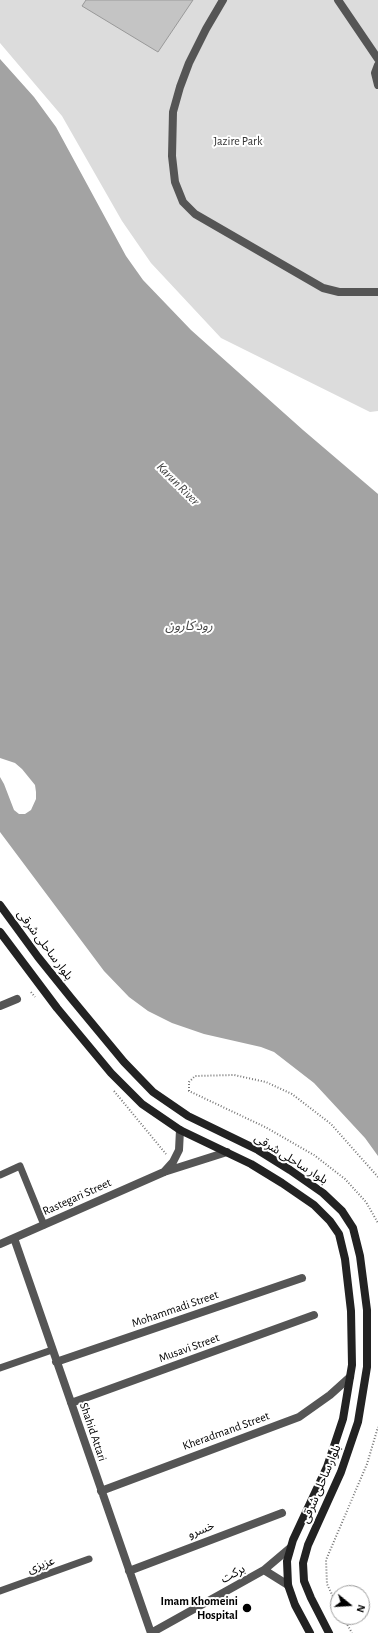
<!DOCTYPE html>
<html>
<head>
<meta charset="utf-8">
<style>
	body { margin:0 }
	#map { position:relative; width:378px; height:1633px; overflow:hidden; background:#fff; font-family:"Alegreya Sans",sans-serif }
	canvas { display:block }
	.north { position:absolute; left:330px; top:1585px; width:40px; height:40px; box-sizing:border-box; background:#fff; border:1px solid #999; border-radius:50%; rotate:108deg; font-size:11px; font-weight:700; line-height:16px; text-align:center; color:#000 }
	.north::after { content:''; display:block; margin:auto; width:14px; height:18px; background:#000; clip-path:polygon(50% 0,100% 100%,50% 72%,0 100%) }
</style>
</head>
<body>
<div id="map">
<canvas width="378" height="1633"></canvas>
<div class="north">N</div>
</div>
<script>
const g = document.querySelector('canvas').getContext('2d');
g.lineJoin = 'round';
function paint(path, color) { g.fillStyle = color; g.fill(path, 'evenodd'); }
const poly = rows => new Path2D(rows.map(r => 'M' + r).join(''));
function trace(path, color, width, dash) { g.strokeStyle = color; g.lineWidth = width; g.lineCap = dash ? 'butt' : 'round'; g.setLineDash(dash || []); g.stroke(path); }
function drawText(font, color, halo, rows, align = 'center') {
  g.font = font + ' "Alegreya Sans","Noto Sans Arabic",sans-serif'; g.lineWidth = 4; g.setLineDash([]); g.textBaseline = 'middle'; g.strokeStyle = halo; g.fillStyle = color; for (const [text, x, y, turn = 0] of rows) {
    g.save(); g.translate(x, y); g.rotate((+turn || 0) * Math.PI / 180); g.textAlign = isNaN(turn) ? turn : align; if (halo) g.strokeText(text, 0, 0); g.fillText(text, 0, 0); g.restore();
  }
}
const green = poly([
	[0,0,378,0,378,411,370,412,221,338,151,263,122,221,62,116,0,43]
]);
const water = poly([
	[0,59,34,97,56,127,126,256,143,280,191,330,303,430,378,494,378,1156,365,1138,314,1083,274,1052,261,1047,204,1034,172,1023,148,1011,129,997,104,971,0,832,0,777,4,784,14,810,19,814,25,814,31,810,36,799,36,792,35,785,22,769,15,763,0,758]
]);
const building = poly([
	[86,0,193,0,158,52,82,6,86,0]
]);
const path = poly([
	[31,992,35,997],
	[114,1091,166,1154],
	[378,1177,331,1124,292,1094,266,1082,234,1075,195,1076,189,1082,189,1091,265,1127,314,1155,345,1179,366,1202,378,1223],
	[338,1607,327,1584,326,1560,367,1464,378,1427],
	[343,1617,352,1633]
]);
const service = poly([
	[0,1175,20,1166,44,1225],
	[0,1368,52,1350],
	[0,1591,89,1559]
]);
const minor = poly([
	[223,0,206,29,189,63,180,87,173,112,172,156,175,182,183,202,195,214,323,288,339,292,378,292],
	[338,0,378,59],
	[378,65,375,73,378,85],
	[0,1006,17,999],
	[164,1172,173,1162,179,1150,180,1130],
	[14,1238,151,1633,264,1570],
	[0,1244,164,1172,227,1152],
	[56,1362,302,1278],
	[71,1403,314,1315],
	[101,1491,299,1417,330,1395,350,1377],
	[129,1571,282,1513],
	[288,1585,264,1570,290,1548]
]);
const secondary = poly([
	[0,905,38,957,71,998,124,1062,153,1092,188,1116,258,1150,290,1170,323,1193,342,1211,353,1228,360,1256,367,1310,367,1367,358,1422,341,1472,308,1545,303,1563,304,1581,311,1598,329,1633],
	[0,932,57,1008,111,1073,142,1104,180,1130,251,1164,282,1183,314,1205,330,1221,339,1234,345,1259,351,1311,352,1365,343,1419,327,1467,293,1540,287,1561,288,1585,295,1605,310,1633]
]);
const markers = [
	[247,1608,5,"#000"]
];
const parkNames = [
	["Jazire Park",238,141]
];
const streetNames = [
	["بلوار ساحلی شرقی",45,945,53],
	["بلوار ساحلی شرقی",291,1159,32],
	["Rastegari Street",77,1197,-24],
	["Mohammadi Street",175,1309,-19],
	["Musavi Street",189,1348,-20],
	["Kheradmand Street",226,1431,-20],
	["Shahid Attari",93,1432,71],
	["بلوار ساحلی شرقی",321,1484,-67],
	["خسرو",201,1530,-21],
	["عزیزی",41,1565,-20],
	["برکت",233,1574,-29]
];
const poiNames = [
	["Imam Khomeini",238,1601],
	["Hospital",238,1615]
];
const waterNames = [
	["Karun River",178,484,45],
	["رود کارون",189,626]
];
paint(green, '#dcdcdc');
paint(water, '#a3a3a3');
paint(building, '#c4c4c4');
trace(building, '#999', 1);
trace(path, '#777', 2, [1, 2]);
trace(service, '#555', 7);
trace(minor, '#555', 8);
trace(secondary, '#222', 8);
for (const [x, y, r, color] of markers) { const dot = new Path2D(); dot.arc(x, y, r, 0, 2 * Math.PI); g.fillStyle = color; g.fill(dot); trace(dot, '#fff', 1.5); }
drawText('12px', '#333', '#fff', parkNames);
drawText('12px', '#000', '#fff', streetNames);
drawText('bold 12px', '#000', '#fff', poiNames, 'right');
drawText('italic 13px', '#444', '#fff', waterNames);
</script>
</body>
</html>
